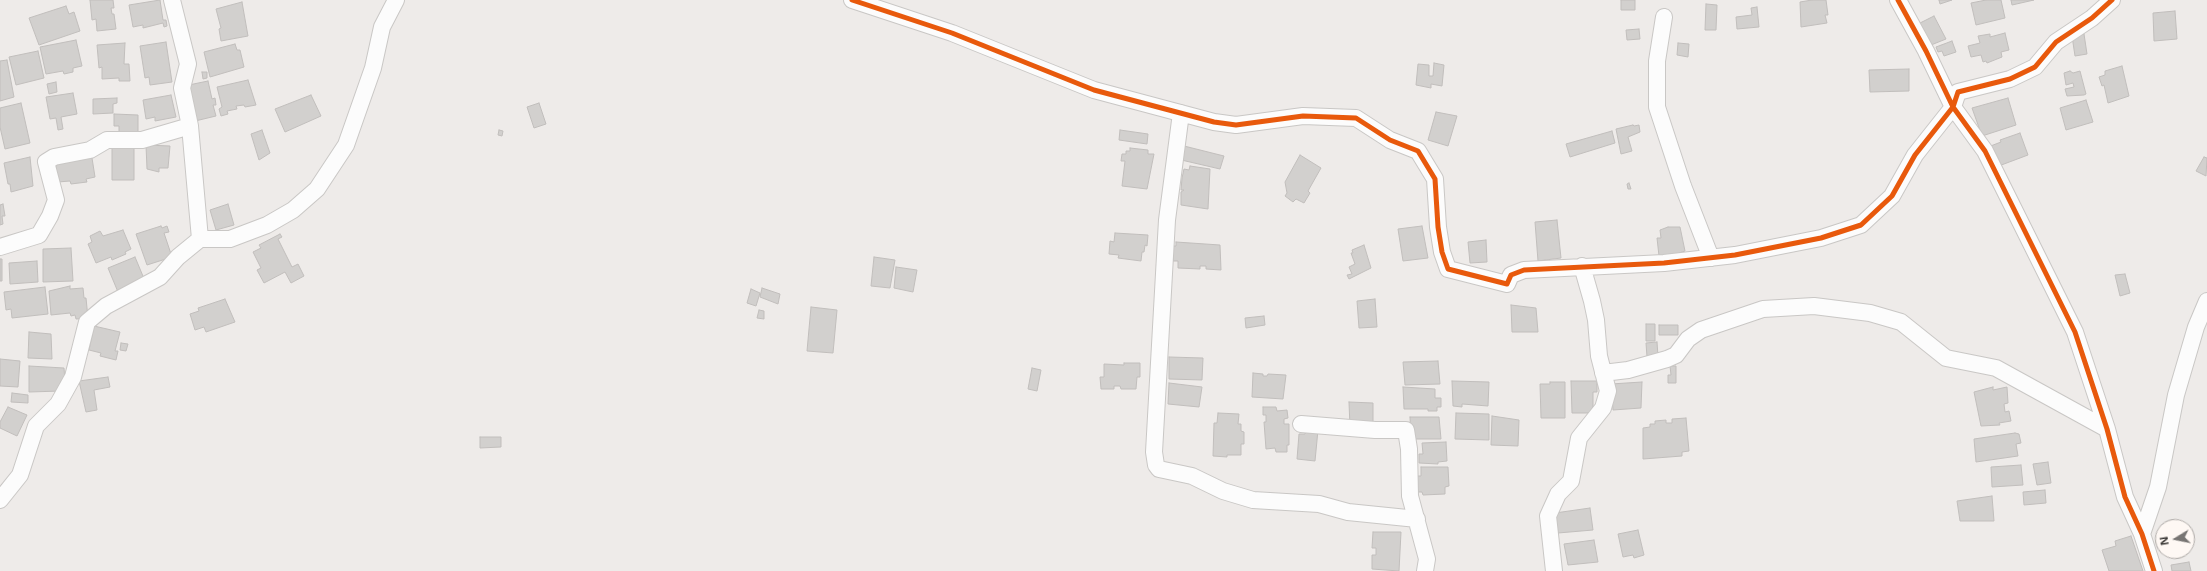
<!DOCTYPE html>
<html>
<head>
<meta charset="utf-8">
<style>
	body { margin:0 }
	#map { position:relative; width:2207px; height:571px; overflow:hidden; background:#eeebe9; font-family:"Open Sans",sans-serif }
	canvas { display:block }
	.north { position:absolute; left:2155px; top:519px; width:40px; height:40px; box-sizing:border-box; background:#fef8f4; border:1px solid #aeaaa7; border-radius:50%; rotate:260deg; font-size:11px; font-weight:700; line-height:16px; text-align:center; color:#373533 }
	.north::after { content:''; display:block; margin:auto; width:14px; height:18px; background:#777573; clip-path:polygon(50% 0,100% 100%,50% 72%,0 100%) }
</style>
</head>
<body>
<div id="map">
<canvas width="2207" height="571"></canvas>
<div class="north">N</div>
</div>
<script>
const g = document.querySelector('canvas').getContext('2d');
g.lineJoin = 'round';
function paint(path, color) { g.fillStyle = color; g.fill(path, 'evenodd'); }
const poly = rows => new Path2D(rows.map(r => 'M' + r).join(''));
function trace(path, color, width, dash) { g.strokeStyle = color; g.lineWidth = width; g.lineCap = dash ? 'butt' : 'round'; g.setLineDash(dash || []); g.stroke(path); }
const building = poly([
	[90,0,113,0,114,8,111,8,112,14,114,14,116,29,97,31,96,19,92,20,90,0],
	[160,0,163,20,166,20,167,26,164,27,163,23,143,28,143,25,133,27,129,5,160,0],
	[1621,0,1635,0,1635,10,1621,10,1621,0],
	[1812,0,1826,0,1828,15,1825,15,1827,23,1801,27,1800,2,1812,0],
	[1939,0,1952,0,1940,4,1939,0],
	[1986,0,2001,0,2005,18,1976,25,1971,3,1986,0],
	[2011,0,2034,0,2012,5,2011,0],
	[242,2,248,36,221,41,219,29,221,28,216,9,242,2],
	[1706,4,1717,5,1716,30,1705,30,1706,4],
	[66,6,69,14,74,12,80,31,39,45,29,18,66,6],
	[1757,7,1759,27,1737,29,1736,17,1752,15,1751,8,1757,7],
	[2175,11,2177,39,2154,41,2153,13,2175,11],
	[1934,16,1946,39,1931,45,1928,38,1925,38,1920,23,1934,16],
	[1639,29,1640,39,1627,40,1626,30,1639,29],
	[2005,33,2009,50,2001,52,2002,57,1987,63,1986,61,1983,62,1981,55,1971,57,1968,46,1980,43,1978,36,1990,34,1990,37,2005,33],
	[2084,34,2087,54,2075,56,2072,36,2084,34],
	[76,40,82,66,73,68,73,72,64,74,63,71,46,74,40,47,76,40],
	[1952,41,1956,52,1944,56,1942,51,1938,52,1936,47,1952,41],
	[166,42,172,82,150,85,149,77,145,78,140,46,166,42],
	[125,43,124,64,129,64,130,81,119,81,119,78,102,79,102,67,99,68,97,45,125,43],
	[1678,43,1689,44,1688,57,1677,55,1678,43],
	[235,44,237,50,240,50,244,67,210,77,204,52,235,44],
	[38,51,44,78,16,85,9,57,38,51],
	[7,60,14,97,0,101,0,61,7,60],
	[1434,63,1444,65,1442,86,1431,84,1431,88,1416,85,1418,64,1429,65,1429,76,1433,76,1434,63],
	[2122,66,2129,96,2108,103,2104,85,2102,86,2099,77,2105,75,2105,71,2122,66],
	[1909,69,1909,91,1870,92,1869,70,1909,69],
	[2070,71,2073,73,2080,71,2086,94,2084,95,2067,96,2065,89,2074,87,2073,83,2066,85,2064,73,2070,71],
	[202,72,207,72,207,78,203,79,202,72],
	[248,80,256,105,245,107,244,105,236,106,237,109,227,111,228,114,221,116,219,109,222,107,217,87,248,80],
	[208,81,212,99,215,98,216,105,213,105,216,116,191,122,184,86,208,81],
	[56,82,57,92,49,94,47,84,56,82],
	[73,93,77,114,61,117,63,129,58,130,56,118,50,119,46,97,73,93],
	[171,95,176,117,155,121,155,117,146,119,143,100,171,95],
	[311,95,321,116,285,132,275,109,311,95],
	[117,98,117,103,113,104,113,113,93,114,93,99,117,98],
	[2008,98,2016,125,1982,136,1972,108,2008,98],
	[2086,100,2093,122,2066,130,2060,108,2086,100],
	[21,103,30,143,5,149,0,127,0,108,21,103],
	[539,103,546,124,534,128,527,107,539,103],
	[1436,112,1457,116,1448,146,1428,140,1436,112],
	[114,114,138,115,138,138,119,138,119,126,114,126,114,114],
	[1633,125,1634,126,1639,125,1640,132,1628,137,1632,151,1621,154,1616,129,1633,125],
	[262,130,270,153,259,160,251,134,262,130],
	[499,130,503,131,502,136,498,135,499,130],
	[1120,130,1148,134,1147,144,1119,140,1120,130],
	[1612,131,1615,143,1570,157,1566,144,1612,131],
	[2020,133,2028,155,1996,167,1988,147,2001,142,2000,140,2020,133],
	[112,143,134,143,134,180,112,180,112,143],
	[146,145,170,146,168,168,159,168,159,172,147,169,146,145],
	[1180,145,1224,156,1220,169,1177,159,1180,145],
	[1130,148,1148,150,1148,154,1154,154,1147,189,1122,186,1125,161,1121,161,1122,154,1126,154,1126,151,1130,151,1130,148],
	[1300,155,1321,168,1308,191,1310,193,1304,203,1296,199,1293,202,1285,196,1287,193,1285,182,1300,155],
	[30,157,33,186,11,192,10,184,8,184,4,163,30,157],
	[2204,157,2207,158,2206,176,2196,171,2204,157],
	[92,158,95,177,86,179,87,182,71,184,70,181,58,182,55,161,92,158],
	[1190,166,1210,169,1208,209,1181,205,1181,192,1184,190,1181,190,1182,178,1184,169,1189,170,1190,166],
	[1629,183,1631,189,1628,189,1627,184,1629,183],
	[3,204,5,216,2,216,3,224,0,225,0,205,3,204],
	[228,204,234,225,216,230,210,210,228,204],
	[1557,220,1561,258,1538,261,1535,222,1557,220],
	[161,226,162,228,167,226,169,232,164,233,172,257,147,265,136,234,161,226],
	[1422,226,1428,258,1403,261,1398,229,1422,226],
	[1668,227,1680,227,1685,251,1679,253,1679,255,1659,256,1657,238,1661,238,1660,230,1668,227],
	[123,230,131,249,125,252,126,254,112,260,111,257,96,263,88,244,92,242,90,236,100,231,103,236,123,230],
	[1115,233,1148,235,1147,246,1145,245,1144,252,1142,252,1141,261,1118,258,1119,255,1109,254,1110,241,1114,242,1115,233],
	[280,234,282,237,278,239,292,267,298,264,304,276,291,283,285,272,264,283,257,270,261,268,253,252,261,248,259,245,280,234],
	[1486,240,1487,262,1470,263,1468,242,1486,240],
	[1176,242,1220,245,1221,270,1206,269,1206,266,1200,266,1200,269,1178,268,1178,261,1173,261,1173,246,1176,246,1176,242],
	[1364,245,1371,268,1349,279,1347,275,1352,274,1349,267,1355,264,1351,253,1353,253,1352,250,1364,245],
	[71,248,73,281,43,282,43,249,71,248],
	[135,257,145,281,118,292,108,268,135,257],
	[874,257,895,260,890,288,871,286,874,257],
	[0,259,2,259,2,281,0,281,0,259],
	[37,261,38,282,10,284,9,263,37,261],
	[896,267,917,270,913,292,894,288,896,267],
	[2125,274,2130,293,2120,296,2115,275,2125,274],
	[70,286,70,289,83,288,84,298,86,298,88,318,76,319,75,315,71,316,70,313,51,315,49,291,70,286],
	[45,287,48,314,12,318,11,309,6,310,4,292,45,287],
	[762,288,780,294,778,304,760,297,762,288],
	[751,289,760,293,756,306,747,303,751,289],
	[225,299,235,322,206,332,204,327,195,330,190,314,199,311,198,308,225,299],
	[1375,299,1377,327,1359,328,1357,301,1375,299],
	[1511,305,1536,308,1538,332,1512,332,1511,305],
	[811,307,837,310,833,353,807,351,811,307],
	[759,310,764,311,764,319,757,318,759,310],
	[1264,316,1265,325,1246,328,1245,318,1264,316],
	[1646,324,1655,324,1655,341,1646,341,1646,324],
	[1659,325,1678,325,1678,335,1659,335,1659,325],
	[94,326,120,332,115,351,118,351,116,360,100,356,101,353,89,350,94,326],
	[29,332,51,334,52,359,28,358,29,332],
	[1657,342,1658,356,1647,357,1646,343,1657,342],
	[121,343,128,344,126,351,120,350,121,343],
	[1169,357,1203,358,1202,380,1169,379,1169,357],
	[0,359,20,361,18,387,0,386,0,359],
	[1438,361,1440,384,1405,385,1403,362,1438,361],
	[1124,363,1140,363,1140,377,1137,377,1136,389,1121,389,1120,386,1114,386,1114,389,1101,389,1100,377,1104,377,1104,364,1124,365,1124,363],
	[29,366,64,368,65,381,61,381,61,391,29,392,29,366],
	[1670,366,1676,366,1676,383,1668,383,1668,375,1671,375,1670,366],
	[1032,368,1041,370,1037,391,1028,389,1032,368],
	[1253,373,1263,374,1263,376,1267,376,1268,374,1286,375,1283,399,1252,397,1253,373],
	[108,377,110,387,94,390,97,410,86,412,79,381,108,377],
	[1452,381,1489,382,1488,406,1462,404,1462,407,1453,406,1452,381],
	[1571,381,1597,381,1597,392,1593,392,1593,413,1572,413,1571,381],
	[1550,382,1565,382,1565,418,1541,418,1540,384,1550,384,1550,382],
	[1642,382,1641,408,1613,410,1611,384,1642,382],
	[1169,383,1202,387,1199,407,1168,404,1169,383],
	[1403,387,1435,389,1435,398,1441,398,1441,407,1437,407,1437,411,1428,411,1428,409,1404,409,1403,387],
	[1993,387,1993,390,2007,387,2008,403,2004,404,2005,412,2009,411,2011,421,1999,423,2000,425,1981,426,1974,392,1993,387],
	[12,393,28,395,28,403,11,402,12,393],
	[1349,402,1373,403,1373,427,1350,427,1349,402],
	[8,407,27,415,17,436,0,428,0,422,8,407],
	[1263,407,1276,407,1277,411,1287,410,1288,418,1284,419,1284,424,1289,424,1289,445,1287,445,1287,452,1276,452,1275,448,1266,449,1264,422,1266,422,1266,415,1263,415,1263,407],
	[1218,413,1239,414,1238,424,1241,424,1241,431,1244,432,1244,444,1241,444,1241,455,1227,455,1227,457,1213,456,1214,423,1217,423,1218,413],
	[1456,413,1489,414,1489,440,1455,439,1456,413],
	[1492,416,1519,420,1518,446,1491,445,1492,416],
	[1410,417,1439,417,1441,439,1411,439,1410,417],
	[1686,418,1689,451,1682,452,1682,456,1643,459,1643,428,1650,427,1650,424,1655,424,1655,421,1666,420,1666,423,1672,423,1672,419,1686,418],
	[1306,429,1318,430,1315,461,1297,459,1299,434,1305,434,1306,429],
	[2015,433,2019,434,2021,443,2016,444,2018,456,1976,462,1974,439,2015,433],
	[480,437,501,437,501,447,480,448,480,437],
	[1446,442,1447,461,1438,462,1438,464,1419,463,1419,454,1423,454,1422,443,1446,442],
	[2048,462,2051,483,2037,485,2033,464,2048,462],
	[2021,465,2023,485,1992,487,1991,467,2021,465],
	[1421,467,1448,467,1449,486,1445,487,1445,494,1423,495,1422,492,1413,492,1412,476,1421,476,1421,467],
	[2045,490,2046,503,2024,505,2023,492,2045,490],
	[1992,496,1994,521,1960,521,1957,501,1992,496],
	[1590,508,1593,530,1558,533,1555,513,1590,508],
	[1638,530,1644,555,1634,558,1633,555,1623,557,1618,534,1638,530],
	[1373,532,1401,532,1399,571,1372,569,1372,555,1376,555,1376,548,1372,548,1373,532],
	[2131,536,2143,571,2109,571,2102,550,2116,546,2115,541,2131,536],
	[1594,540,1598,562,1568,565,1564,544,1594,540],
	[2189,562,2191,571,2172,571,2171,565,2189,562]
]);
const street = poly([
	[852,0,952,33,1094,90,1214,122,1236,125,1303,116,1356,118,1390,140,1418,151,1435,179,1438,227,1442,252,1448,269,1507,284,1511,275,1524,270,1664,263,1735,255,1821,238,1861,225,1892,196,1915,155,1953,107,1958,92,2010,79,2035,67,2056,42,2092,18,2112,0],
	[1898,0,1926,51,1953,107,1985,151,2075,332,2107,429,2125,497,2142,534,2154,571],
	[1664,17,1657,61,1657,107,1683,186,1711,258],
	[1181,113,1167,220,1154,452,1156,465,1159,469,1192,476,1223,491,1253,500,1319,504,1348,512,1417,519],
	[200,239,230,239,267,225,293,210,317,189,346,145,373,68,382,27,396,0],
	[0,247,39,235,50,216,56,200,46,162,54,157,90,150,107,140,142,140,190,126],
	[1603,373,1628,370,1667,359,1676,355,1688,339,1701,330,1763,309,1814,306,1870,313,1901,322,1946,358,1996,368,2107,429],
	[1301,424,1375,430,1406,430,1409,449,1410,496,1427,559,1425,571],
	[0,500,20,475,36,426,58,404,73,377,87,322,106,306,160,277,178,257,200,239,190,126,182,88,188,64,172,0],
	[2142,534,2158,487,2176,395,2196,327,2207,301],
	[1554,571,1548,516,1558,494,1571,481,1579,438,1603,408,1608,391,1599,356,1596,320,1592,301,1582,266]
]);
const cycleway = poly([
	[852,0,952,33,1094,90,1214,122,1236,125,1303,116,1356,118,1390,140,1418,151,1435,179,1438,227,1442,252,1448,269,1507,284,1511,275,1524,270,1664,263,1735,255,1821,238,1861,225,1892,196,1915,155,1953,107,1958,92,2010,79,2035,67,2056,42,2092,18,2112,0],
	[1898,0,1926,51,1953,107,1985,151,2075,332,2107,429,2125,497,2142,534,2154,571]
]);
paint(building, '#d2d0ce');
trace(building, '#c1bebc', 1);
trace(street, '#c9c7c5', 18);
trace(street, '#fcfcfc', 16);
trace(cycleway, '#e8590c', 5);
</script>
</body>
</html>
